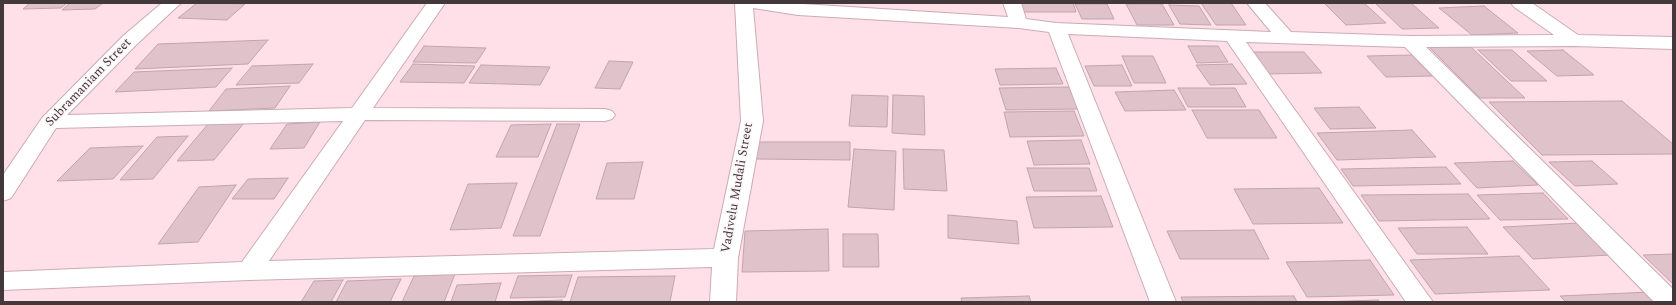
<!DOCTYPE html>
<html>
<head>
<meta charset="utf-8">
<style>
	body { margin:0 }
	#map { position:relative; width:1676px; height:305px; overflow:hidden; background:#ffe0e9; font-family:Spectral,serif }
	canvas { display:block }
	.frame { position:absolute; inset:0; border:4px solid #43383b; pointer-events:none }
</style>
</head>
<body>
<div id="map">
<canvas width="1676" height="305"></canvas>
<div class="frame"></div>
</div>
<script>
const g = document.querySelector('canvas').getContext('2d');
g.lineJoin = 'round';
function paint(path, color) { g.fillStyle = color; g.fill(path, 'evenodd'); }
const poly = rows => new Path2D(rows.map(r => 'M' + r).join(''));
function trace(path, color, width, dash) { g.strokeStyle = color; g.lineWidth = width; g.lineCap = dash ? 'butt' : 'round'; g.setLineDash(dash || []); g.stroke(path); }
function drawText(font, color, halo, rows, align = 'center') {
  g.font = font + ' Spectral,serif'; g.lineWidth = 3; g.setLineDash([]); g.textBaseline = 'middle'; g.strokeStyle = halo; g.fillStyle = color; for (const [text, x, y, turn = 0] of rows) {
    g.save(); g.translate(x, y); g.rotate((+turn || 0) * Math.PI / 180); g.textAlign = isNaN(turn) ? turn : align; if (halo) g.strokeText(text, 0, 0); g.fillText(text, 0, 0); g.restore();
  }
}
const building = poly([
	[30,3,67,3,61,8,23,9,30,3],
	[70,3,103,3,95,9,62,10,70,3],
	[197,3,213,3,245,4,227,20,178,18,197,3],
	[1018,3,1073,3,1076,12,1021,12,1018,3],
	[1201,3,1231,3,1246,25,1216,25,1201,3],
	[1324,3,1364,3,1386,23,1346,25,1324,3],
	[1375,3,1411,3,1439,28,1402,29,1375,3],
	[1075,4,1107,4,1114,19,1082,19,1075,4],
	[1126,4,1162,4,1174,25,1137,25,1126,4],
	[1169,5,1199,6,1211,25,1180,24,1169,5],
	[1484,6,1518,33,1472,35,1439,8,1484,6],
	[268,40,248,64,135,69,158,44,268,40],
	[424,46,486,48,476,63,413,62,424,46],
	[1188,46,1218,46,1228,62,1197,63,1188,46],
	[1429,47,1471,47,1525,98,1480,98,1429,47],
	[1478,50,1512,50,1547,81,1511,81,1478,50],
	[1563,50,1594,75,1557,76,1527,51,1563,50],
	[1251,52,1304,52,1322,73,1266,74,1251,52],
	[1412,55,1432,76,1386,77,1367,56,1412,55],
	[1122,56,1153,56,1166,83,1134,83,1122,56],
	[609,61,633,62,620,89,595,88,609,61],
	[313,64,299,83,236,85,252,66,313,64],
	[413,64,475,66,464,83,400,82,413,64],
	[1232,64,1247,84,1210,85,1196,65,1232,64],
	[481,65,550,67,540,85,469,83,481,65],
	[1122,65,1132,86,1094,86,1085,66,1122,65],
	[232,68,216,87,115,92,134,72,232,68],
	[1056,68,1063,84,1000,85,995,69,1056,68],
	[290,86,275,108,209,111,226,89,290,86],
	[1069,87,1078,109,1006,110,999,88,1069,87],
	[1178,88,1235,88,1246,107,1188,107,1178,88],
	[1174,90,1186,110,1125,111,1115,92,1174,90],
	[852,95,888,96,887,127,849,126,852,95],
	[893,95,924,96,925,135,892,133,893,95],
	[1622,101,1673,144,1673,154,1542,155,1489,102,1622,101],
	[1359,107,1376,128,1330,129,1314,108,1359,107],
	[1192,110,1259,110,1277,138,1207,138,1192,110],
	[1074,111,1084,136,1010,137,1004,112,1074,111],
	[320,122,304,148,270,149,287,124,320,122],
	[244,123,214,160,177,161,208,124,244,123],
	[551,124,538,157,496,157,511,125,551,124],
	[557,124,580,124,540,236,513,236,557,124],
	[1412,130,1436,157,1337,160,1317,133,1412,130],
	[188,136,153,179,120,180,157,137,188,136],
	[1081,140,1090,164,1034,165,1027,141,1081,140],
	[757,142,850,142,850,160,755,159,757,142],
	[143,146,113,179,57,181,90,148,143,146],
	[854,149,896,151,894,210,848,207,854,149],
	[903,149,944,150,947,191,904,189,903,149],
	[1513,161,1538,185,1477,188,1454,163,1513,161],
	[1592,161,1618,184,1575,186,1549,162,1592,161],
	[643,162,634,199,596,199,607,163,643,162],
	[1446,167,1461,184,1353,186,1341,169,1446,167],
	[1027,168,1089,168,1097,191,1034,191,1027,168],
	[288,178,274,199,232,199,248,179,288,178],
	[517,183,501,228,450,230,468,184,517,183],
	[236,185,198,242,158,244,199,187,236,185],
	[1319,188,1343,223,1253,224,1234,189,1319,188],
	[1543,193,1568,219,1500,220,1477,195,1543,193],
	[1468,194,1490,219,1379,221,1361,195,1468,194],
	[1101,196,1113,227,1034,228,1026,197,1101,196],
	[948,215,1017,221,1019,244,948,238,948,215],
	[1579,223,1611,255,1533,259,1503,227,1579,223],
	[1467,227,1488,254,1417,254,1398,228,1467,227],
	[828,229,829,271,742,272,745,231,828,229],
	[1254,230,1269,259,1180,259,1167,231,1254,230],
	[843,234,878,234,879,267,843,267,843,234],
	[1673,254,1673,284,1643,255,1673,254],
	[1519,256,1550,290,1435,294,1410,260,1519,256],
	[1370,260,1394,295,1307,297,1286,262,1370,260],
	[455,274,444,302,402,302,414,276,455,274],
	[572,275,565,297,510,298,518,276,572,275],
	[675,276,670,302,570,302,578,277,675,276],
	[401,279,390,302,336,302,347,281,401,279],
	[343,280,331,302,301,302,314,281,343,280],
	[501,283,495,302,451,302,457,285,501,283],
	[1650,292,1661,302,1566,302,1560,296,1650,292],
	[1029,296,1031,302,962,302,961,298,1029,296],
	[1294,296,1297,302,1183,302,1181,297,1294,296],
	[562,300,561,302,508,302,562,300],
	[1378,300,1379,302,1319,302,1378,300]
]);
const minor = poly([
	[162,3,181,3,137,44,67,115,352,108,427,3,445,3,373,108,605,109,612,111,615,115,612,119,605,121,365,120,269,261,714,249,741,121,735,3,787,3,1008,17,1003,3,1021,3,1026,19,1056,23,1271,32,1247,3,1265,3,1291,32,1410,36,1554,35,1514,7,1511,3,1532,3,1578,35,1673,37,1673,49,1574,46,1426,47,1673,289,1673,302,1654,302,1405,47,1246,42,1433,302,1406,302,1227,41,1068,34,1176,302,1150,302,1049,32,1019,28,798,15,753,8,763,121,738,258,736,302,710,302,712,267,249,280,3,290,3,272,242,262,343,121,56,128,11,198,3,201,3,175,42,118,123,36,162,3]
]);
const streetNames = [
	["Subramaniam Street",89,83,-46],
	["Vadivelu Mudali Street",738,188,-80]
];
paint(building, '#e0c2cb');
trace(building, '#c1a4ad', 1);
trace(minor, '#c9acb5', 2);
paint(minor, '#fff');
drawText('13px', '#43383b', '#fbf5f7', streetNames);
</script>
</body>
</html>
